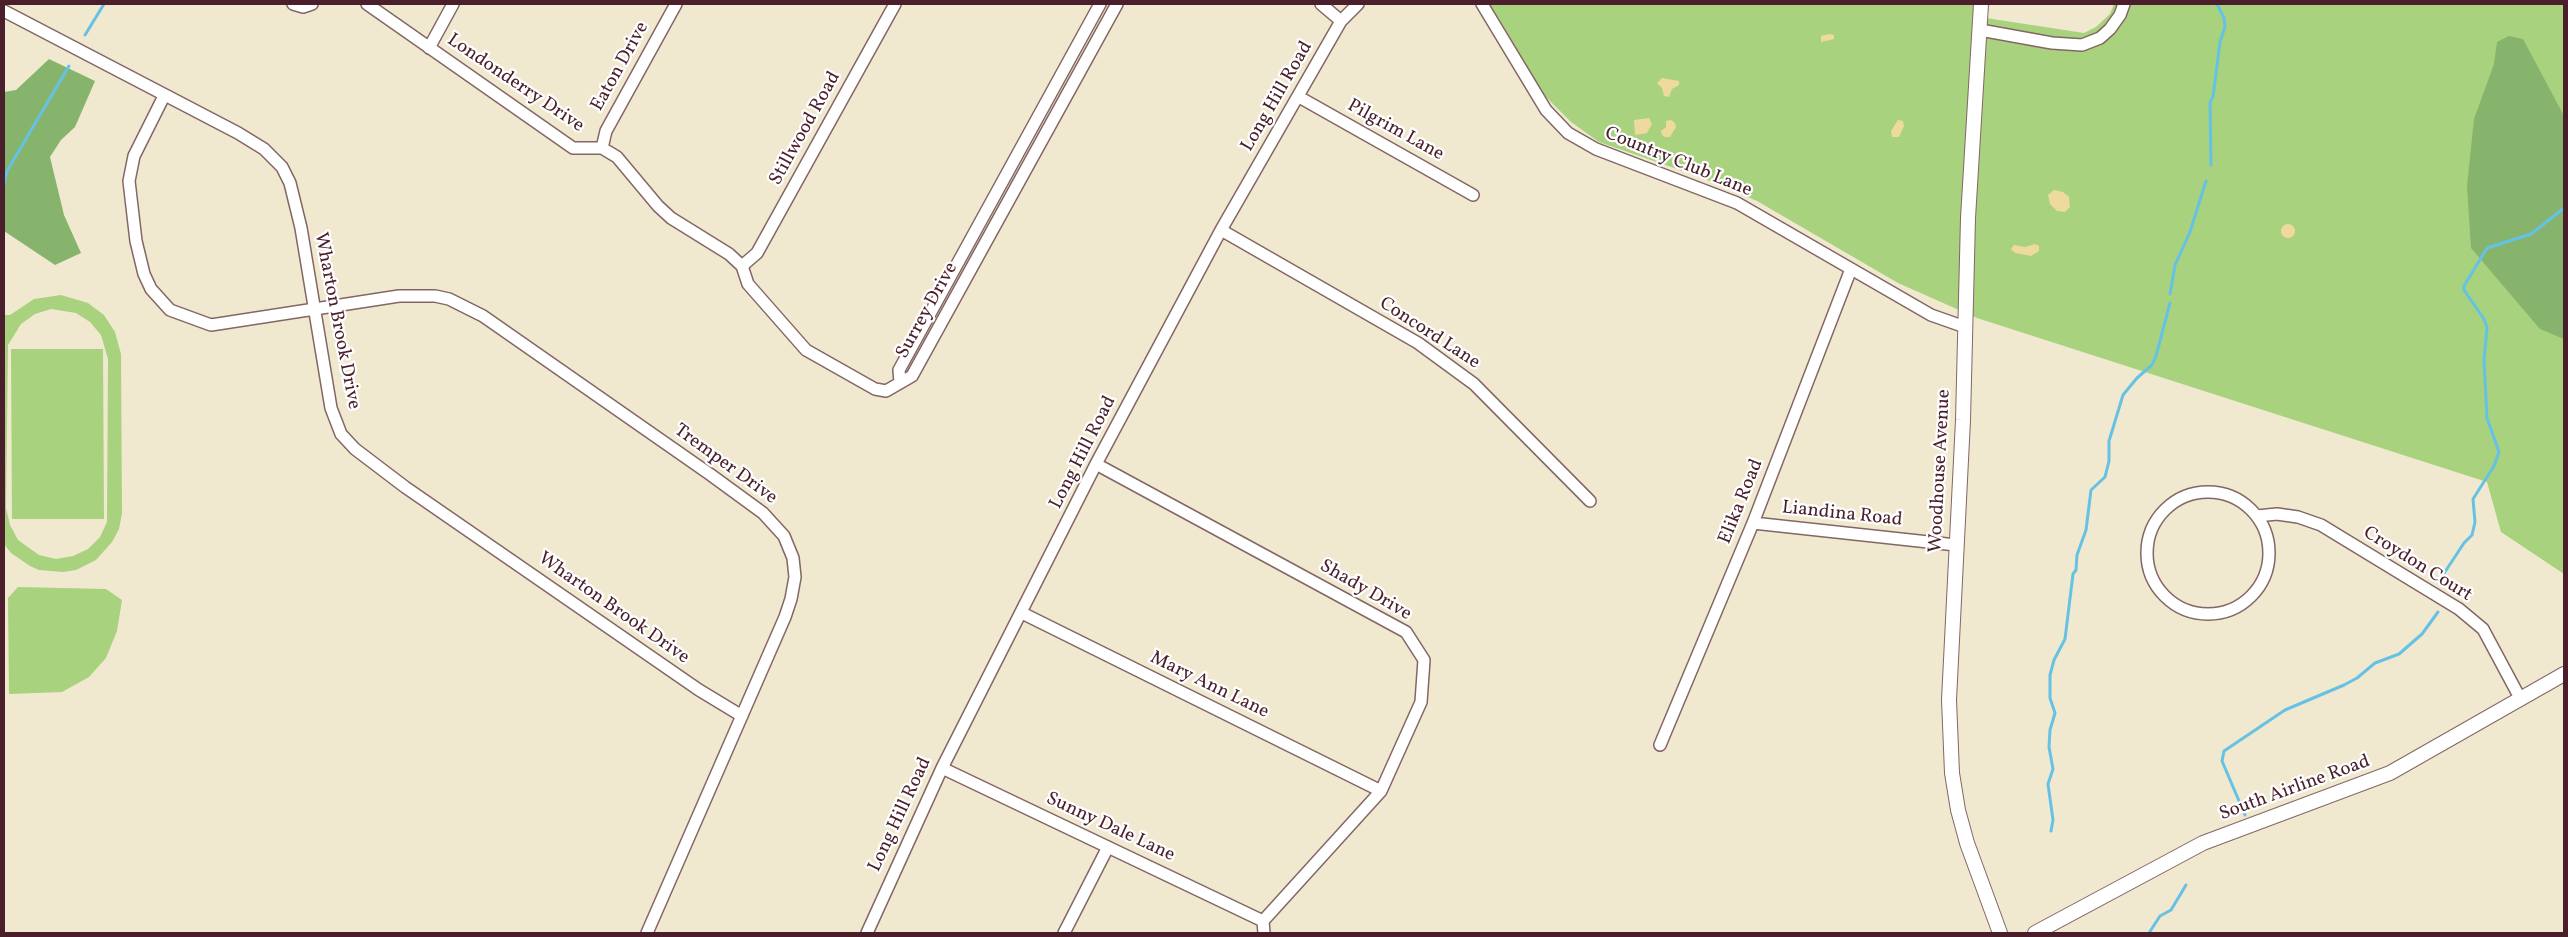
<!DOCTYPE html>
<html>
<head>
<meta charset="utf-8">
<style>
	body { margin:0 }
	#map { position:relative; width:2568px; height:937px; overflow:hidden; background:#f0e9d0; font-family:Vollkorn,serif }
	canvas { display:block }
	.frame { position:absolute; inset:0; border:5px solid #4a1f2b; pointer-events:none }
</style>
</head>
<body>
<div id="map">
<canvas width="2568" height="937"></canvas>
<div class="frame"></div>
</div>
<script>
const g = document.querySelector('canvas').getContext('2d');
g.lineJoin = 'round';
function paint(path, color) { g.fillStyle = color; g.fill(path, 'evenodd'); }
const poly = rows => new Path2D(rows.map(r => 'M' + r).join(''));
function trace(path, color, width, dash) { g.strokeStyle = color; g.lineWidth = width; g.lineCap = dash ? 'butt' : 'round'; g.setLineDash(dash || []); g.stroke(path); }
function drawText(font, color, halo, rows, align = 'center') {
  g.font = font + ' Vollkorn,serif'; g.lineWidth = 4.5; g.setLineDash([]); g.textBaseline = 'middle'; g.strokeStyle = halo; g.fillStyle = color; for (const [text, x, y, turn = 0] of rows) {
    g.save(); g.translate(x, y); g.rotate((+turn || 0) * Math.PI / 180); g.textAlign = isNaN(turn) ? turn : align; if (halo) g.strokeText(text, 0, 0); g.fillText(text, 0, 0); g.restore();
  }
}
const green = poly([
	[1490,4,1973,4,1973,16,2084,33,2096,27,2110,14,2114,4,2564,4,2564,574,2501,532,2487,482,1977,318,1898,283,1757,201,1703,178,1599,142,1571,122,1543,94],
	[61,295,88,303,104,315,115,332,121,354,122,513,119,529,112,542,96,560,76,570,63,572,39,570,30,566,11,553,4,544,4,315,10,315,34,299],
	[51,309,76,313,90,322,101,335,108,359,107,522,100,537,88,549,73,556,56,559,39,555,18,540,10,525,6,508,8,345,21,324,35,314],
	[11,349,103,349,104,519,12,519],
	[18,587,106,589,122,600,117,631,106,658,89,677,62,692,9,694,8,598]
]);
const forest = poly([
	[2509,36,2523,39,2564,116,2564,339,2540,329,2471,248,2467,186,2474,119,2494,64,2497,42],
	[49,59,95,81,75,127,61,140,50,157,64,215,81,253,55,265,4,231,4,92,16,90]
]);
const sand = poly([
	[1829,34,1834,35,1834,39,1821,42,1821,36],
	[1662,78,1679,81,1679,85,1672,89,1669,97,1664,96,1662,88,1657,83],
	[1649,118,1652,124,1647,133,1635,135,1634,120],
	[1671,120,1675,123,1676,127,1670,137,1665,137,1662,135,1661,131,1666,127,1666,121],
	[1898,120,1903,121,1904,126,1899,137,1892,137,1891,131],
	[2054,190,2063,192,2069,197,2070,207,2065,212,2057,211,2050,204,2048,195],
	'2281 231a7 7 0 1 1 14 0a7 7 0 1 1-14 0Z',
	[2035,244,2039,246,2039,251,2031,256,2015,253,2011,249,2014,245,2025,247]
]);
const stream = poly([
	[85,35,104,4],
	[2211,165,2210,102,2213,97,2220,42,2225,27,2224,18,2217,4],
	[4,185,7,171,69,66],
	[2170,294,2175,265,2190,232,2206,181],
	[2439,581,2464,543,2472,535,2475,522,2473,499,2494,466,2499,452,2487,418,2484,361,2487,327,2484,319,2464,290,2464,286,2487,248,2531,234,2564,208],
	[2245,815,2222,761,2224,751,2285,710,2344,685,2357,678,2375,663,2399,654,2422,634,2438,612],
	[2051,831,2053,820,2048,784,2053,769,2049,747,2050,730,2055,713,2050,698,2050,675,2054,660,2065,639,2073,574,2076,570,2077,555,2086,530,2091,490,2105,477,2109,461,2109,441,2123,395,2137,378,2152,365,2156,356,2170,303],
	[2149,933,2160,916,2171,910,2186,885]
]);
const minor = poly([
	[293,4,303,7,312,4],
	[367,4,573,148,602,148,617,157,658,206,671,218,729,254,742,266,748,284,806,350,875,389,886,391,912,376,1117,4],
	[1321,4,1341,21],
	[1482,4,1546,110,1568,133,1596,149,1737,203,1931,315,1965,327],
	[4,11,238,133,264,149,282,167,290,183,301,228,331,408,341,434,355,449,405,487,699,690,742,716],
	[1980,30,2052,43,2082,45,2100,38,2110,29,2120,15,2124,4],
	[429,48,453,4],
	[164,96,134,156,129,181,136,241,144,274,151,289,170,310,211,325,399,296,435,296,449,299,483,316,711,475,763,513,784,536,793,558,795,577,791,599,785,617,647,933],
	[1299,97,1473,195],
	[602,148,606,131,676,4],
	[1221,230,1418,343,1474,384,1590,501],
	[742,266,757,253,895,4],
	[900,383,899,370,1100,4],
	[1096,464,1406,632,1424,660,1421,702,1381,791,1263,921,1264,933],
	'2147 553a61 61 0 1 1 122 0a61 61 0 1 1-122 0Z',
	[2257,516,2277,514,2298,517,2321,525,2459,609,2483,629,2520,698],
	[1753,523,1956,545],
	[1022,613,1381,791],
	[1660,745,1753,523,1851,269],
	[942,768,1263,921],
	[867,933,942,768,1096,464,1221,230,1341,21,1358,4],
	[1064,933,1108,847]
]);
const major = poly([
	[1981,4,1968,218,1963,420,1949,700,1952,773,1958,810,1967,843,2000,933],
	[2035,933,2203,843,2390,773,2564,674]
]);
const streetNames = [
	["Eaton Drive",621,67,-61],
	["Londonderry Drive",515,84,34],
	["Long Hill Road",1278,97,-60],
	["Stillwood Road",806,129,-61],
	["Pilgrim Lane",1395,131,29],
	["Country Club Lane",1678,163,22],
	["Surrey Drive",928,311,-61],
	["Wharton Brook Drive",336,321,79],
	["Concord Lane",1429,334,33],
	["Long Hill Road",1084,453,-63],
	["Tremper Drive",725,465,36],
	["Woodhouse Avenue",1941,471,-87],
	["Elika Road",1742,502,-68],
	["Liandina Road",1842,515,6],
	["Croydon Court",2417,565,32],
	["Shady Drive",1365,591,30],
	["Wharton Brook Drive",613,609,35],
	["Mary Ann Lane",1209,686,26],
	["South Airline Road",2295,789,-20],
	["Long Hill Road",901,815,-65],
	["Sunny Dale Lane",1110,828,25]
];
paint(green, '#a8d27e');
paint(forest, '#86b46d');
paint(sand, '#eeda9e');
trace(stream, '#66c2e4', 3);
trace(minor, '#846665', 14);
trace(major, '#846665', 16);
trace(minor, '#fff', 11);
trace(major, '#fff', 14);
drawText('19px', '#4a1f2b', '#fff', streetNames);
</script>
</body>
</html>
